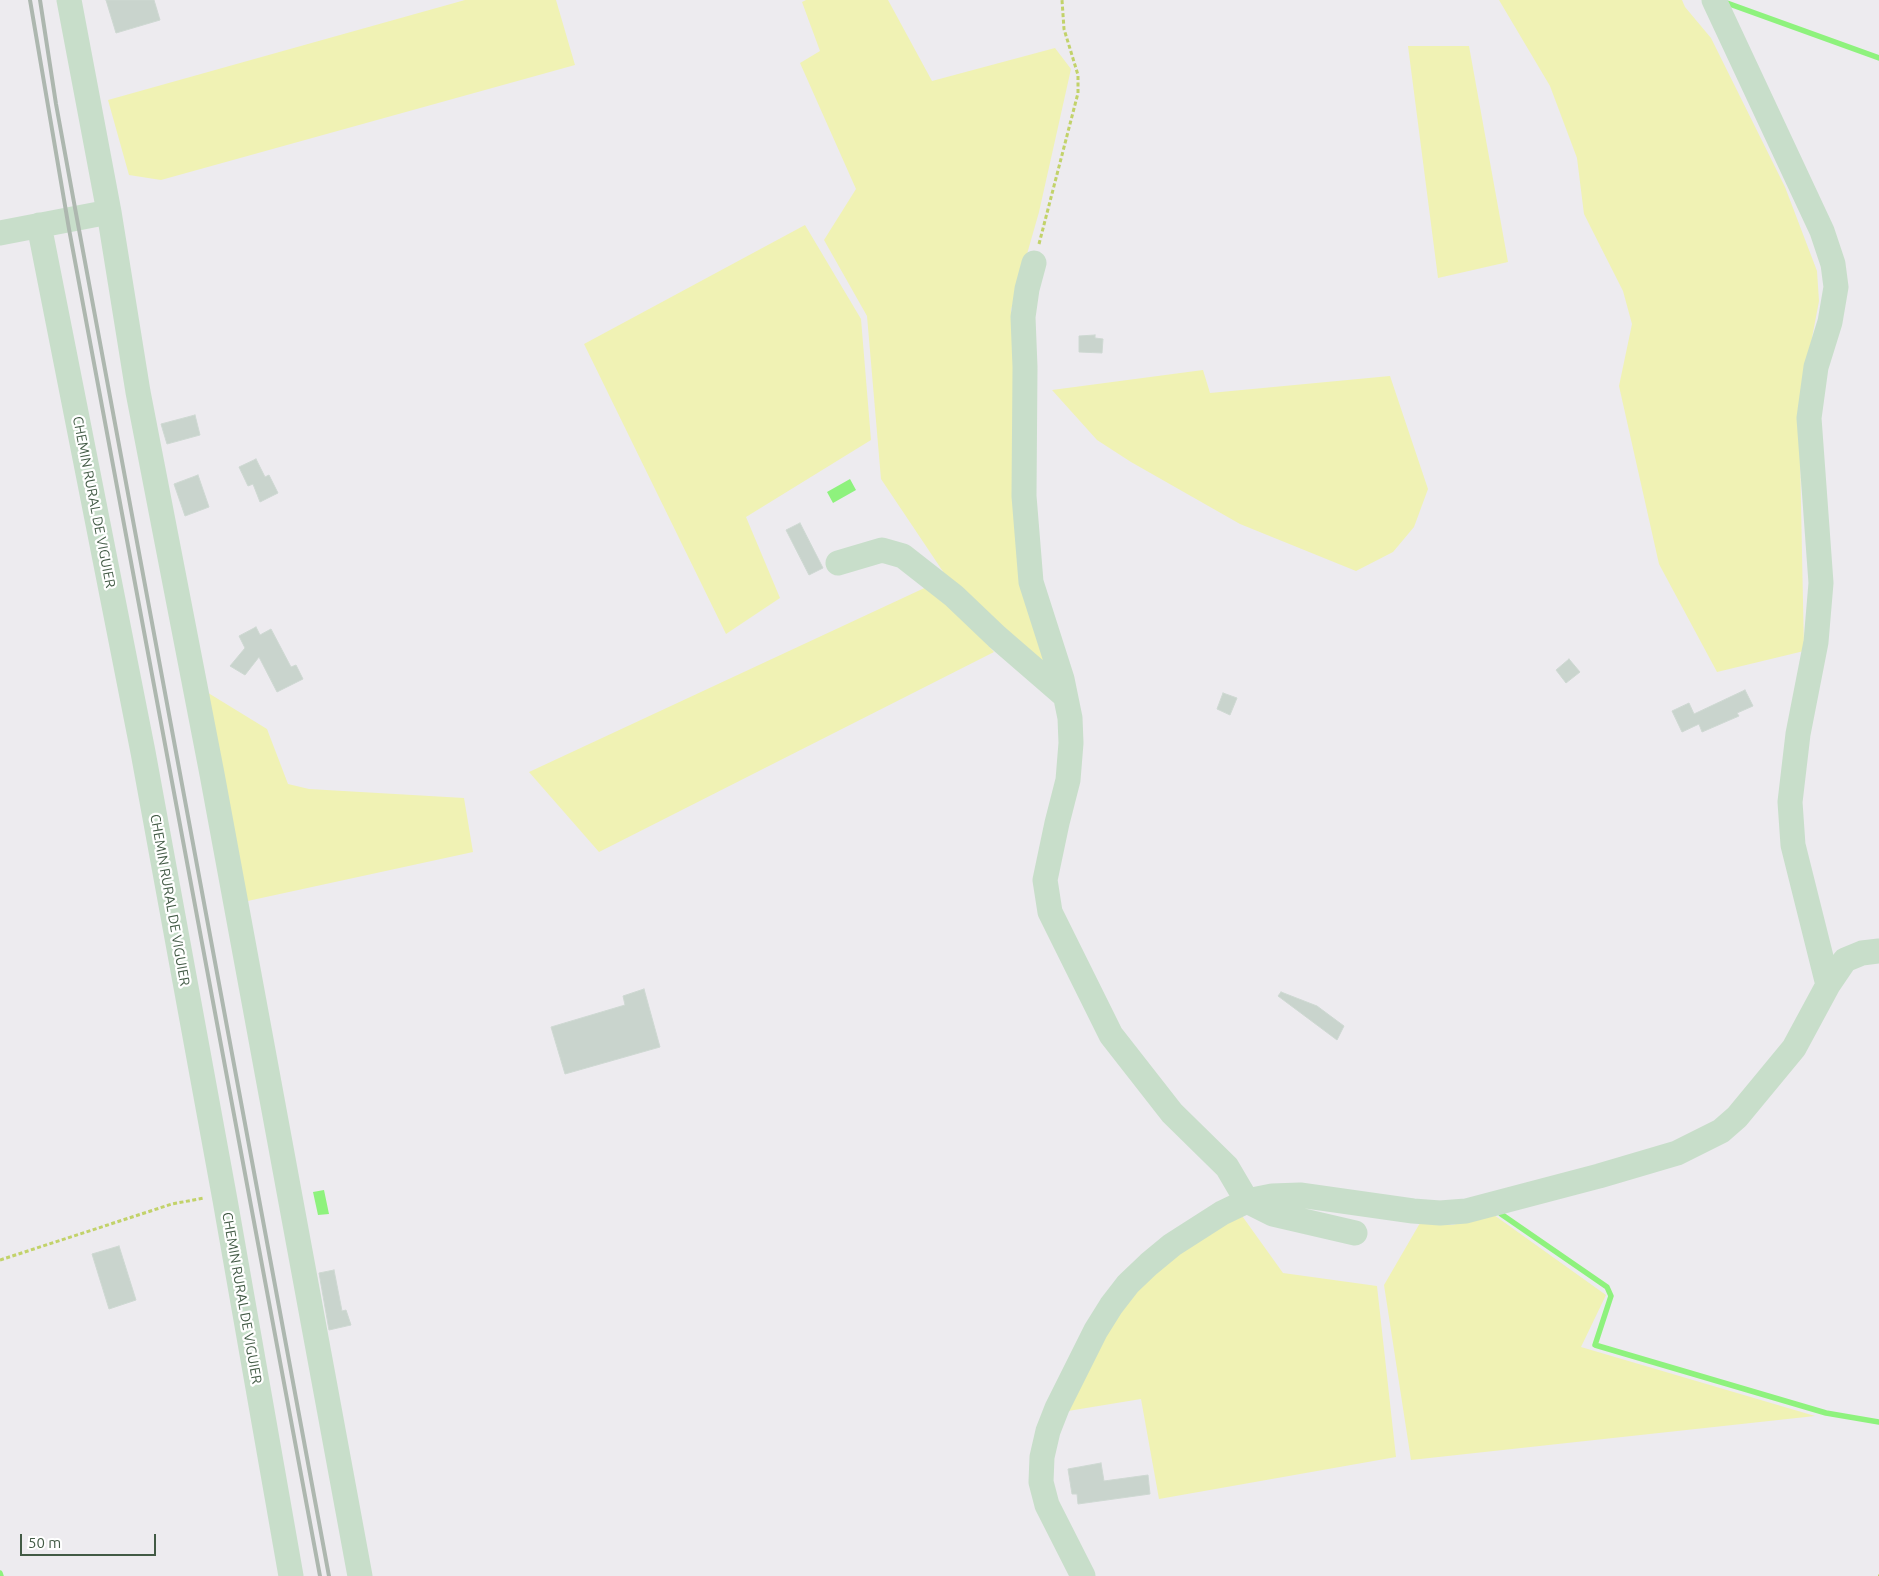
<!DOCTYPE html>
<html>
<head>
<meta charset="utf-8">
<style>
	body { margin:0 }
	#map { position:relative; width:1879px; height:1576px; overflow:hidden; background:#edebef; font-family:Ubuntu,sans-serif }
	canvas { display:block }
	.scale { position:absolute; left:20px; top:1534px; width:136px; height:22px; box-sizing:border-box; border:2px solid #425a45; border-top:0; padding-left:6px; font-size:15px; line-height:18px; white-space:nowrap; color:#425a45; -webkit-text-stroke:4px #fff; paint-order:stroke }
</style>
</head>
<body>
<div id="map">
<canvas width="1879" height="1576"></canvas>
<div class="scale">50 m</div>
</div>
<script>
const g = document.querySelector('canvas').getContext('2d');
g.lineJoin = 'round';
function paint(path, color) { g.fillStyle = color; g.fill(path, 'evenodd'); }
const poly = rows => new Path2D(rows.map(r => 'M' + r).join(''));
function trace(path, color, width, dash) { g.strokeStyle = color; g.lineWidth = width; g.lineCap = dash ? 'butt' : 'round'; g.setLineDash(dash || []); g.stroke(path); }
function drawText(font, color, halo, rows, align = 'center') {
  g.font = font + ' Ubuntu,sans-serif'; g.lineWidth = 4.5; g.setLineDash([]); g.textBaseline = 'middle'; g.strokeStyle = halo; g.fillStyle = color; for (const [text, x, y, turn = 0] of rows) {
    g.save(); g.translate(x, y); g.rotate((+turn || 0) * Math.PI / 180); g.textAlign = isNaN(turn) ? turn : align; if (halo) g.strokeText(text, 0, 0); g.fillText(text, 0, 0); g.restore();
  }
}
const green = poly([
	[465,0,556,0,575,65,161,180,129,175,108,100],
	[806,0,888,0,932,81,1055,48,1071,69,1039,212,1011,310,1018,454,1048,673,944,573,881,479,867,316,824,240,856,189,800,63,820,51,802,2],
	[1499,0,1682,0,1685,7,1711,38,1785,187,1817,271,1819,301,1799,406,1804,651,1717,672,1659,564,1619,386,1632,324,1623,291,1584,214,1577,158,1550,86],
	[1408,46,1469,46,1508,262,1438,278],
	[805,225,861,319,871,440,746,517,780,598,726,634,584,344],
	[1203,370,1210,393,1390,376,1428,489,1414,527,1393,552,1356,571,1240,524,1131,462,1097,440,1052,390],
	[933,584,994,652,599,852,529,772],
	[205,691,267,729,288,784,309,789,464,798,473,852,243,902],
	[1240,1213,1283,1273,1377,1286,1396,1457,1159,1499,1141,1399,1068,1411,1112,1316,1182,1246],
	[1494,1215,1606,1295,1581,1347,1815,1416,1411,1460,1384,1285,1420,1223,1452,1225]
]);
const water = poly([
	[850,479,856,490,833,503,827,492],
	[324,1190,329,1214,318,1215,313,1192]
]);
const stream = poly([
	[1724,2,1879,58],
	[1501,1214,1607,1287,1611,1296,1595,1345,1826,1413,1879,1422],
	[0,1573,1,1576]
]);
const building = poly([
	[106,0,154,0,160,20,116,33,106,0],
	[1095,335,1095,338,1103,339,1102,353,1079,352,1079,336,1095,335],
	[195,415,200,435,167,444,161,424,195,415],
	[256,459,265,477,269,475,278,493,260,502,253,484,248,486,239,467,256,459],
	[198,475,209,507,185,516,174,484,198,475],
	[800,523,823,568,809,575,786,530,800,523],
	[256,627,260,635,271,629,291,667,296,665,303,679,277,692,259,657,245,675,230,666,245,648,239,636,256,627],
	[1569,659,1580,672,1566,683,1556,670,1569,659],
	[1745,690,1753,706,1737,713,1739,716,1702,732,1699,724,1682,732,1672,711,1689,703,1694,714,1745,690],
	[1223,693,1237,698,1230,715,1217,709,1223,693],
	[644,989,660,1047,565,1074,551,1027,625,1005,623,996,644,989],
	[1281,992,1317,1006,1344,1026,1337,1040,1278,996,1281,992],
	[119,1246,136,1300,109,1309,92,1254,119,1246],
	[334,1270,342,1311,346,1310,351,1325,329,1330,319,1273,334,1270],
	[1101,1463,1104,1481,1148,1475,1150,1494,1078,1504,1077,1494,1072,1494,1068,1469,1101,1463]
]);
const path = poly([
	[1039,244,1078,93,1078,75,1064,29,1062,0],
	[0,1260,172,1204,204,1198],
	[1878,1576,1879,1576]
]);
const minor = poly([
	[69,0,109,212,138,392,212,774,360,1576],
	[1714,0,1822,231,1833,264,1836,287,1830,322,1816,367,1809,418,1821,583,1816,642,1798,734,1790,802,1793,845,1828,985],
	[39,225,143,752,225,1200,291,1576],
	[0,233,109,212],
	[1034,263,1027,289,1023,317,1025,367,1024,496,1031,582,1062,679,1070,718,1071,743,1068,780,1057,823,1045,880,1050,912,1111,1035,1172,1113,1227,1167,1247,1201,1273,1214,1355,1233],
	[838,563,882,550,903,556,954,596,997,637,1064,695],
	[1083,1576,1047,1505,1041,1482,1042,1457,1048,1431,1057,1408,1096,1330,1111,1306,1128,1284,1149,1264,1172,1245,1222,1213,1247,1201,1272,1196,1300,1195,1413,1211,1440,1213,1466,1211,1599,1176,1677,1153,1721,1131,1737,1117,1794,1048,1828,985,1845,960,1862,953,1879,951]
]);
const rail = poly([
	[30,0,69,229,320,1576],
	[40,0,56,104,75,208,329,1576]
]);
const streetNames = [
	["CHEMIN RURAL DE VIGUIER",94,502,79],
	["CHEMIN RURAL DE VIGUIER",170,900,80],
	["CHEMIN RURAL DE VIGUIER",242,1298,80]
];
paint(green, '#f0f2b4');
paint(water, '#8ef27d');
trace(stream, '#8ef27d', 5.5);
paint(building, '#c9d4cd');
trace(building, '#ced8d2', 1);
trace(path, '#c2d26a', 3, [4, 2.5]);
trace(minor, '#c8deca', 25);
trace(rail, '#adb7af', 4);
drawText('14px', '#425a45', '#fff', streetNames);
</script>
</body>
</html>
